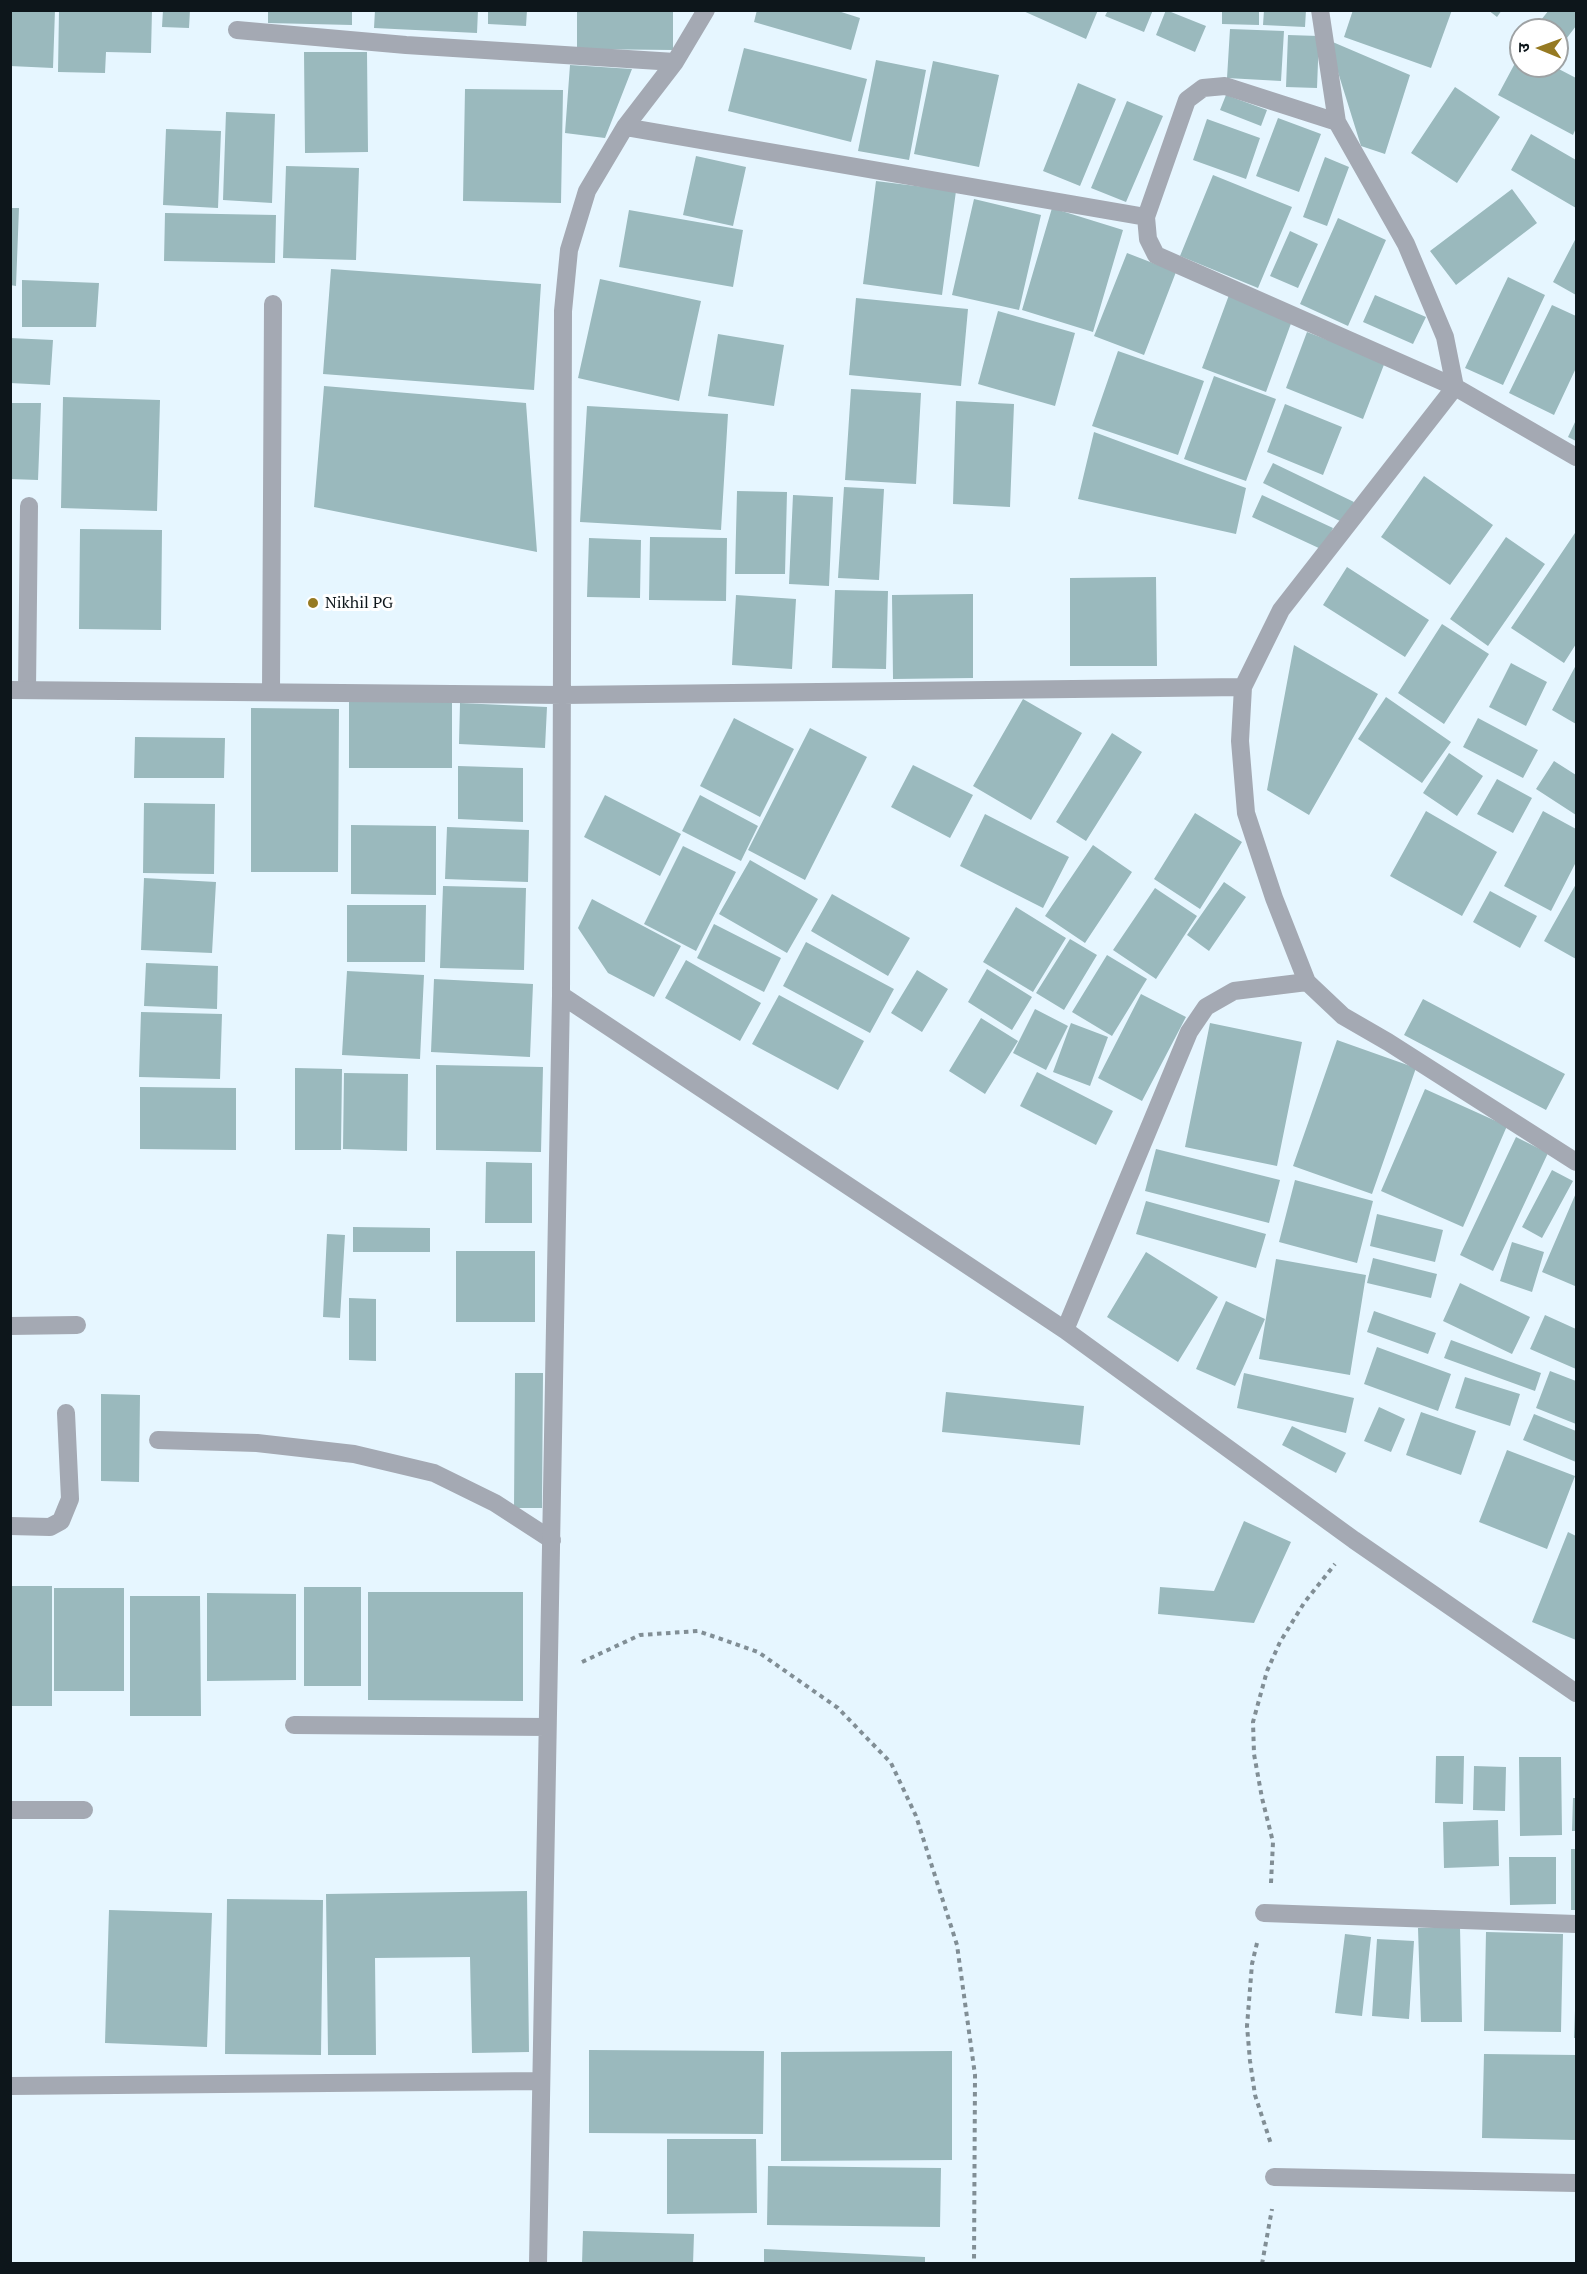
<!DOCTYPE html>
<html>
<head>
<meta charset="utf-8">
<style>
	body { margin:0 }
	#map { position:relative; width:1587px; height:2274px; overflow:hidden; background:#e6f6ff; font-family:"PT Serif","Noto Sans Devanagari",serif }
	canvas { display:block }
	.frame { position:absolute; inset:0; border:12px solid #0d161b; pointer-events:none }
	.north { position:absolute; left:1509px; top:18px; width:60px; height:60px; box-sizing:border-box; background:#fff; border:2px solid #9ea2a4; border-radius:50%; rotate:271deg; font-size:16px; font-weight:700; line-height:24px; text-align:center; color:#0d161b }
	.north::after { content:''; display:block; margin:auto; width:21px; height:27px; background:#967a22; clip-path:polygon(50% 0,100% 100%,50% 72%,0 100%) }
</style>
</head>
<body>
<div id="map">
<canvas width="1587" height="2274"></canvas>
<div class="frame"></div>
<div class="north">उ</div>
</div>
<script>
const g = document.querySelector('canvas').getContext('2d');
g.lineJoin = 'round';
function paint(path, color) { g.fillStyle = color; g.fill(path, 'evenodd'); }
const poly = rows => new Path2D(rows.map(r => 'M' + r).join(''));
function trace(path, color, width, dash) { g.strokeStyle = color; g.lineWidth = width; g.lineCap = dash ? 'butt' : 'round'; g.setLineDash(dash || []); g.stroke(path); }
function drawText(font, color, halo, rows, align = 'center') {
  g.font = font + ' "PT Serif",serif'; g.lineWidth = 6; g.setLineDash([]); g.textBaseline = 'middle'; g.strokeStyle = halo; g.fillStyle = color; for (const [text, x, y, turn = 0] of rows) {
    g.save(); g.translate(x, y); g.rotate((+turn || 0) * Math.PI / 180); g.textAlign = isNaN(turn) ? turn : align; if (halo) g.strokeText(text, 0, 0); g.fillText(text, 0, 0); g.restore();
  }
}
const building = poly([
	[10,10,55,10,53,68,10,66],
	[59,10,152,10,151,53,106,52,105,73,58,72],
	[163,10,190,10,189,28,162,27],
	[268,10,352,10,352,25,268,23],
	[375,10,478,10,477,33,374,28],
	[488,10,527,10,526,26,488,24],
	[577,10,673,10,673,50,577,49],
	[757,10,835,10,860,18,851,50,754,22],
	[1021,10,1098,10,1086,39],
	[1108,10,1153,10,1144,32,1105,16],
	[1166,10,1206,26,1195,52,1156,35],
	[1222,10,1259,10,1259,25,1222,24],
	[1264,10,1306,10,1305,27,1263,25],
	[1353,10,1452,10,1431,68,1344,37],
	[1488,10,1502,10,1497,17],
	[1549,10,1576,10,1576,26,1557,51,1557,30,1533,30],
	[1230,29,1284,31,1281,81,1227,78],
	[1288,35,1319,36,1317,88,1286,87],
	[1328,40,1410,75,1385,154,1361,146],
	[744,48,867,79,851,142,728,111],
	[304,52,367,52,368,152,305,153],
	[1521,52,1521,66,1553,66,1576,78,1576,128,1573,135,1498,95],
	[876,60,926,70,909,160,858,151],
	[933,61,999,75,979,167,914,154],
	[570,65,632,69,605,138,565,133],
	[1078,83,1116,99,1080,186,1043,171],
	[1455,87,1500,117,1457,183,1411,153],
	[465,89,563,90,561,203,463,201],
	[1226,95,1267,110,1261,126,1220,110],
	[1127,101,1163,116,1126,202,1091,188],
	[226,112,275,114,272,203,223,200],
	[1278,118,1321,134,1299,192,1256,176],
	[1207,119,1260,138,1246,179,1193,160],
	[166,129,221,131,218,208,163,205],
	[1531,134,1576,160,1576,208,1511,170],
	[696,156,746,167,733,226,683,215],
	[1325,157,1349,167,1327,226,1303,217],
	[286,166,359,168,356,260,283,258],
	[1213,175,1292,207,1258,288,1180,256],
	[876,181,956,191,942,295,863,284],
	[1512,189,1537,223,1456,285,1430,251],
	[974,199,1041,215,1019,310,952,295],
	[10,208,19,208,16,286,10,285],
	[1052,208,1123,230,1093,332,1022,310],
	[629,210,743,230,733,287,619,267],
	[165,213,276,215,275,263,164,261],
	[1338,218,1386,240,1348,326,1300,304],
	[1290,231,1318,244,1298,288,1270,276],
	[1576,238,1576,295,1553,282],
	[1127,253,1176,272,1144,355,1094,336],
	[331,269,541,284,534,390,323,374],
	[1508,277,1545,295,1503,385,1465,368],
	[600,279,701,301,679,401,578,378],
	[22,280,99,283,96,327,22,327],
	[1229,295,1293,318,1266,392,1202,368],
	[1375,295,1426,317,1413,344,1363,322],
	[856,298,968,309,961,386,849,375],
	[1552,305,1576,316,1576,368,1554,415,1509,393],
	[998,311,1075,333,1055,406,978,384],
	[1307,332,1385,362,1363,419,1286,388],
	[718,334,784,345,774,406,708,396],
	[10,338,53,340,50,385,10,383],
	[1118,351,1204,381,1178,455,1092,426],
	[1214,376,1276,399,1246,481,1184,459],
	[324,386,526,403,537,552,314,507],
	[851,389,921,393,916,484,845,480],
	[63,397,160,400,157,511,61,508],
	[956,401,1014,404,1010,507,953,504],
	[10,403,41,403,38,480,10,479],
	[1285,404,1342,427,1323,475,1267,452],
	[587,406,728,414,721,530,580,522],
	[1576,420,1576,441,1568,437],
	[1094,432,1246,488,1236,534,1078,499],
	[1273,463,1354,502,1344,523,1263,483],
	[1424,476,1493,525,1450,585,1381,537],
	[844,487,884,489,879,580,838,578],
	[737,491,787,492,785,574,735,574],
	[793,495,833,497,829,586,789,584],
	[1262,495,1333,528,1323,550,1252,517],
	[80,529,162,530,161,630,79,629],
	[1575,533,1576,535,1576,644,1564,663,1511,628],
	[650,537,727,538,726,601,649,600],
	[1506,537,1545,564,1488,646,1450,619],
	[589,538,641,540,640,598,587,597],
	[1347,567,1429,620,1405,657,1323,605],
	[1156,577,1157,666,1070,666,1070,578],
	[835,590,888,591,886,669,832,668],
	[973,594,973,678,893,679,892,595],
	[736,595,796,599,792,669,732,665],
	[1442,624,1489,654,1444,724,1398,693],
	[1294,645,1378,694,1309,815,1267,790],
	[1511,663,1547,682,1526,726,1489,707],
	[1576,665,1576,724,1552,710],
	[1386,697,1451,742,1422,783,1358,739],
	[1023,699,1082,733,1031,820,973,786],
	[349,701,452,701,452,768,349,768],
	[460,703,547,707,545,748,459,744],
	[251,708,339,709,338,872,251,872],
	[734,718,794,749,760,817,700,786],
	[1478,718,1538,750,1523,778,1463,747],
	[810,728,867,757,805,880,748,850],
	[1112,733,1142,752,1086,841,1056,822],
	[135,737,225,738,224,778,134,778],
	[1449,753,1483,776,1457,816,1423,793],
	[1554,761,1576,775,1576,815,1536,789],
	[913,765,973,795,950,838,891,807],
	[458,766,523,768,523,822,458,819],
	[1497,779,1532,798,1513,833,1477,814],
	[605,795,681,834,660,876,584,837],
	[700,795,758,826,741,861,682,831],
	[144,803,215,804,214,874,143,873],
	[1426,811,1497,852,1462,916,1390,876],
	[1543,811,1576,829,1576,862,1551,911,1504,886],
	[1195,813,1242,842,1200,909,1154,879],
	[985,814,1069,857,1043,908,960,866],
	[351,825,436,826,436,895,351,894],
	[447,827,529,830,528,882,445,879],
	[1093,845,1132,872,1085,943,1045,916],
	[683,846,736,872,696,951,644,924],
	[750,860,818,899,787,953,719,914],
	[144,878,216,882,212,953,141,950],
	[1224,882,1246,897,1209,951,1187,935],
	[1576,884,1576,959,1544,941],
	[443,886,526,888,524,970,440,968],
	[1155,888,1197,916,1156,979,1113,950],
	[1490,891,1537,916,1520,948,1473,922],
	[832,894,910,938,888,976,811,931],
	[592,899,681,946,654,997,608,973,578,928],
	[347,905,426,905,425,962,347,962],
	[1016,907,1066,938,1033,992,983,962],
	[714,924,781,958,764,992,697,958],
	[1070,939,1097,955,1064,1010,1036,993],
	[806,942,894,989,870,1033,783,986],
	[1107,955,1147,979,1112,1036,1072,1012],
	[686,960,761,1003,740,1041,665,998],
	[146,963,218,966,217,1009,144,1006],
	[987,969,1032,997,1012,1030,968,1002],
	[917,970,948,989,922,1032,891,1013],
	[347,971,424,975,420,1059,342,1055],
	[434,979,533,984,530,1057,431,1052],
	[1141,994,1186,1017,1142,1101,1098,1078],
	[779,995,864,1041,838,1090,752,1044],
	[1423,999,1565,1074,1546,1110,1404,1035],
	[1035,1009,1068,1026,1046,1070,1013,1053],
	[141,1012,222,1014,220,1079,139,1077],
	[981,1018,1018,1041,985,1094,949,1071],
	[1071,1023,1108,1037,1090,1086,1053,1072],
	[1210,1023,1302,1042,1277,1166,1185,1147],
	[1337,1040,1416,1068,1372,1194,1293,1166],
	[436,1065,543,1067,541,1152,436,1150],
	[295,1068,342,1069,341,1150,295,1150],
	[1037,1072,1113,1111,1096,1145,1020,1106],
	[344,1073,408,1074,407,1151,343,1149],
	[140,1087,236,1088,236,1150,140,1149],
	[1425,1089,1507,1126,1463,1227,1381,1191],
	[1516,1137,1548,1153,1493,1271,1460,1255],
	[1156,1149,1280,1180,1269,1223,1145,1191],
	[486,1162,532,1163,532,1223,485,1223],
	[1552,1170,1573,1181,1542,1238,1522,1227],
	[1295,1180,1373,1201,1357,1263,1279,1242],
	[1576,1193,1576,1283,1575,1286,1542,1272],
	[1146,1201,1266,1234,1256,1268,1136,1234],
	[1377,1214,1443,1230,1435,1262,1370,1246],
	[353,1227,430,1228,430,1252,353,1252],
	[327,1234,345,1235,340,1318,323,1317],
	[1512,1242,1544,1252,1532,1292,1500,1281],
	[456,1251,535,1251,535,1322,456,1322],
	[1146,1252,1218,1297,1178,1362,1107,1317],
	[1373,1258,1437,1274,1431,1298,1367,1283],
	[1276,1259,1366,1275,1350,1375,1259,1359],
	[1460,1283,1530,1317,1512,1354,1443,1321],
	[349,1298,376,1299,376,1361,349,1360],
	[1226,1301,1265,1319,1235,1386,1196,1369],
	[1374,1311,1436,1333,1428,1354,1367,1332],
	[1545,1315,1576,1329,1576,1369,1530,1349],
	[1451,1340,1541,1373,1535,1391,1444,1358],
	[1377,1347,1451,1374,1438,1411,1364,1384],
	[1550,1371,1576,1381,1576,1424,1536,1408],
	[515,1373,543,1373,542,1508,514,1508],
	[1244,1373,1354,1398,1346,1433,1237,1408],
	[1465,1377,1520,1394,1510,1426,1455,1408],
	[946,1392,1084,1406,1080,1445,942,1432],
	[101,1394,140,1395,139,1482,101,1481],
	[1379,1407,1405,1419,1391,1452,1364,1441],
	[1421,1412,1476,1431,1461,1475,1406,1455],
	[1534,1414,1576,1431,1576,1462,1523,1440],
	[1292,1426,1346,1453,1336,1473,1282,1445],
	[1507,1450,1575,1476,1547,1549,1479,1522],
	[1244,1521,1291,1542,1254,1623,1158,1614,1160,1587,1214,1591],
	[1568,1532,1576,1536,1576,1640,1532,1622],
	[10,1586,52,1586,52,1706,10,1706],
	[304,1587,361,1587,361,1686,304,1686],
	[54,1588,124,1588,124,1691,54,1691],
	[368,1592,523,1592,523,1701,368,1700],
	[207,1593,296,1594,296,1680,207,1681],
	[130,1596,200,1596,201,1716,130,1716],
	[1436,1756,1464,1756,1463,1804,1435,1803],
	[1519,1757,1561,1757,1562,1835,1520,1836],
	[1474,1766,1506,1767,1505,1811,1473,1810],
	[1573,1798,1576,1798,1576,1831,1572,1831],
	[1498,1820,1499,1866,1444,1868,1443,1822],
	[1571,1849,1576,1849,1576,1910,1571,1910],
	[1509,1857,1556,1857,1556,1904,1510,1905],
	[527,1891,529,2052,472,2053,470,1957,375,1958,376,2055,328,2055,326,1894],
	[227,1899,323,1900,321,2055,225,2054],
	[109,1910,212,1913,207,2047,105,2043],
	[1460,1927,1462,2022,1421,2022,1418,1928],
	[1486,1932,1563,1934,1561,2032,1484,2031],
	[1345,1934,1371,1937,1362,2016,1335,2013],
	[1377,1939,1414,1941,1409,2019,1372,2016],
	[1575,2010,1576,2010,1576,2038,1574,2038],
	[589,2050,764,2051,763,2134,589,2133],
	[952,2051,952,2160,781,2161,781,2052],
	[1484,2054,1576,2055,1576,2140,1482,2138],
	[667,2139,756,2139,757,2213,667,2214],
	[768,2166,941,2168,940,2227,767,2225],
	[583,2231,694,2234,693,2264,582,2264],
	[764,2249,925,2257,925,2264,764,2264]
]);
const path = poly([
	[582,1662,640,1635,698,1631,758,1652,838,1708,891,1763,916,1816,957,1945,975,2075,974,2264],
	[1271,1883,1273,1842,1262,1798,1254,1754,1253,1722,1267,1671,1280,1642,1304,1603,1335,1564],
	[1257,1943,1252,1964,1247,2026,1250,2061,1255,2095,1271,2144],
	[1262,2264,1272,2209]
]);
const lane = poly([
	[27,690,29,506],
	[158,1440,257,1443,354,1454,434,1473,495,1503,552,1540],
	[1264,1913,1576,1924],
	[1274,2177,1576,2183]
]);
const street = poly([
	[1320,10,1337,122,1406,244,1445,337,1455,387,1281,610,1243,687,1240,741,1246,813,1274,898,1307,982,1343,1016,1388,1042,1576,1162],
	[237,30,406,45,675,62],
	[1337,122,1225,86,1203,88,1187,100,1146,217,1148,239,1156,255,1455,387,1576,457],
	[625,127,1146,217],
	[10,690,563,695,1243,687],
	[271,691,273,304],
	[561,995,1065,1330,1354,1540,1576,1693],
	[10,1326,77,1325],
	[1065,1330,1189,1032,1206,1007,1234,991,1307,982],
	[10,1526,50,1527,61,1521,70,1499,66,1413],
	[294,1725,547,1727],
	[10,1810,84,1810],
	[10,2086,541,2081],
	[538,2264,561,995,563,311,569,250,587,191,625,127,675,62,706,10]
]);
const markers = [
	[313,603,6,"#967a22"]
];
const poiNames = [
	["Nikhil PG",325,603]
];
paint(building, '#9ab9bd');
trace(path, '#818e95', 4, [4.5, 4.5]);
trace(lane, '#a4a9b3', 18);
trace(street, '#a4a9b3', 18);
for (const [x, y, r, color] of markers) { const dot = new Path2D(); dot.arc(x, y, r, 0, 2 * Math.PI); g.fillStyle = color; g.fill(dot); trace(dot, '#fff', 2); }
drawText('16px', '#0d161b', '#fff', poiNames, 'left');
</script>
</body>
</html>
